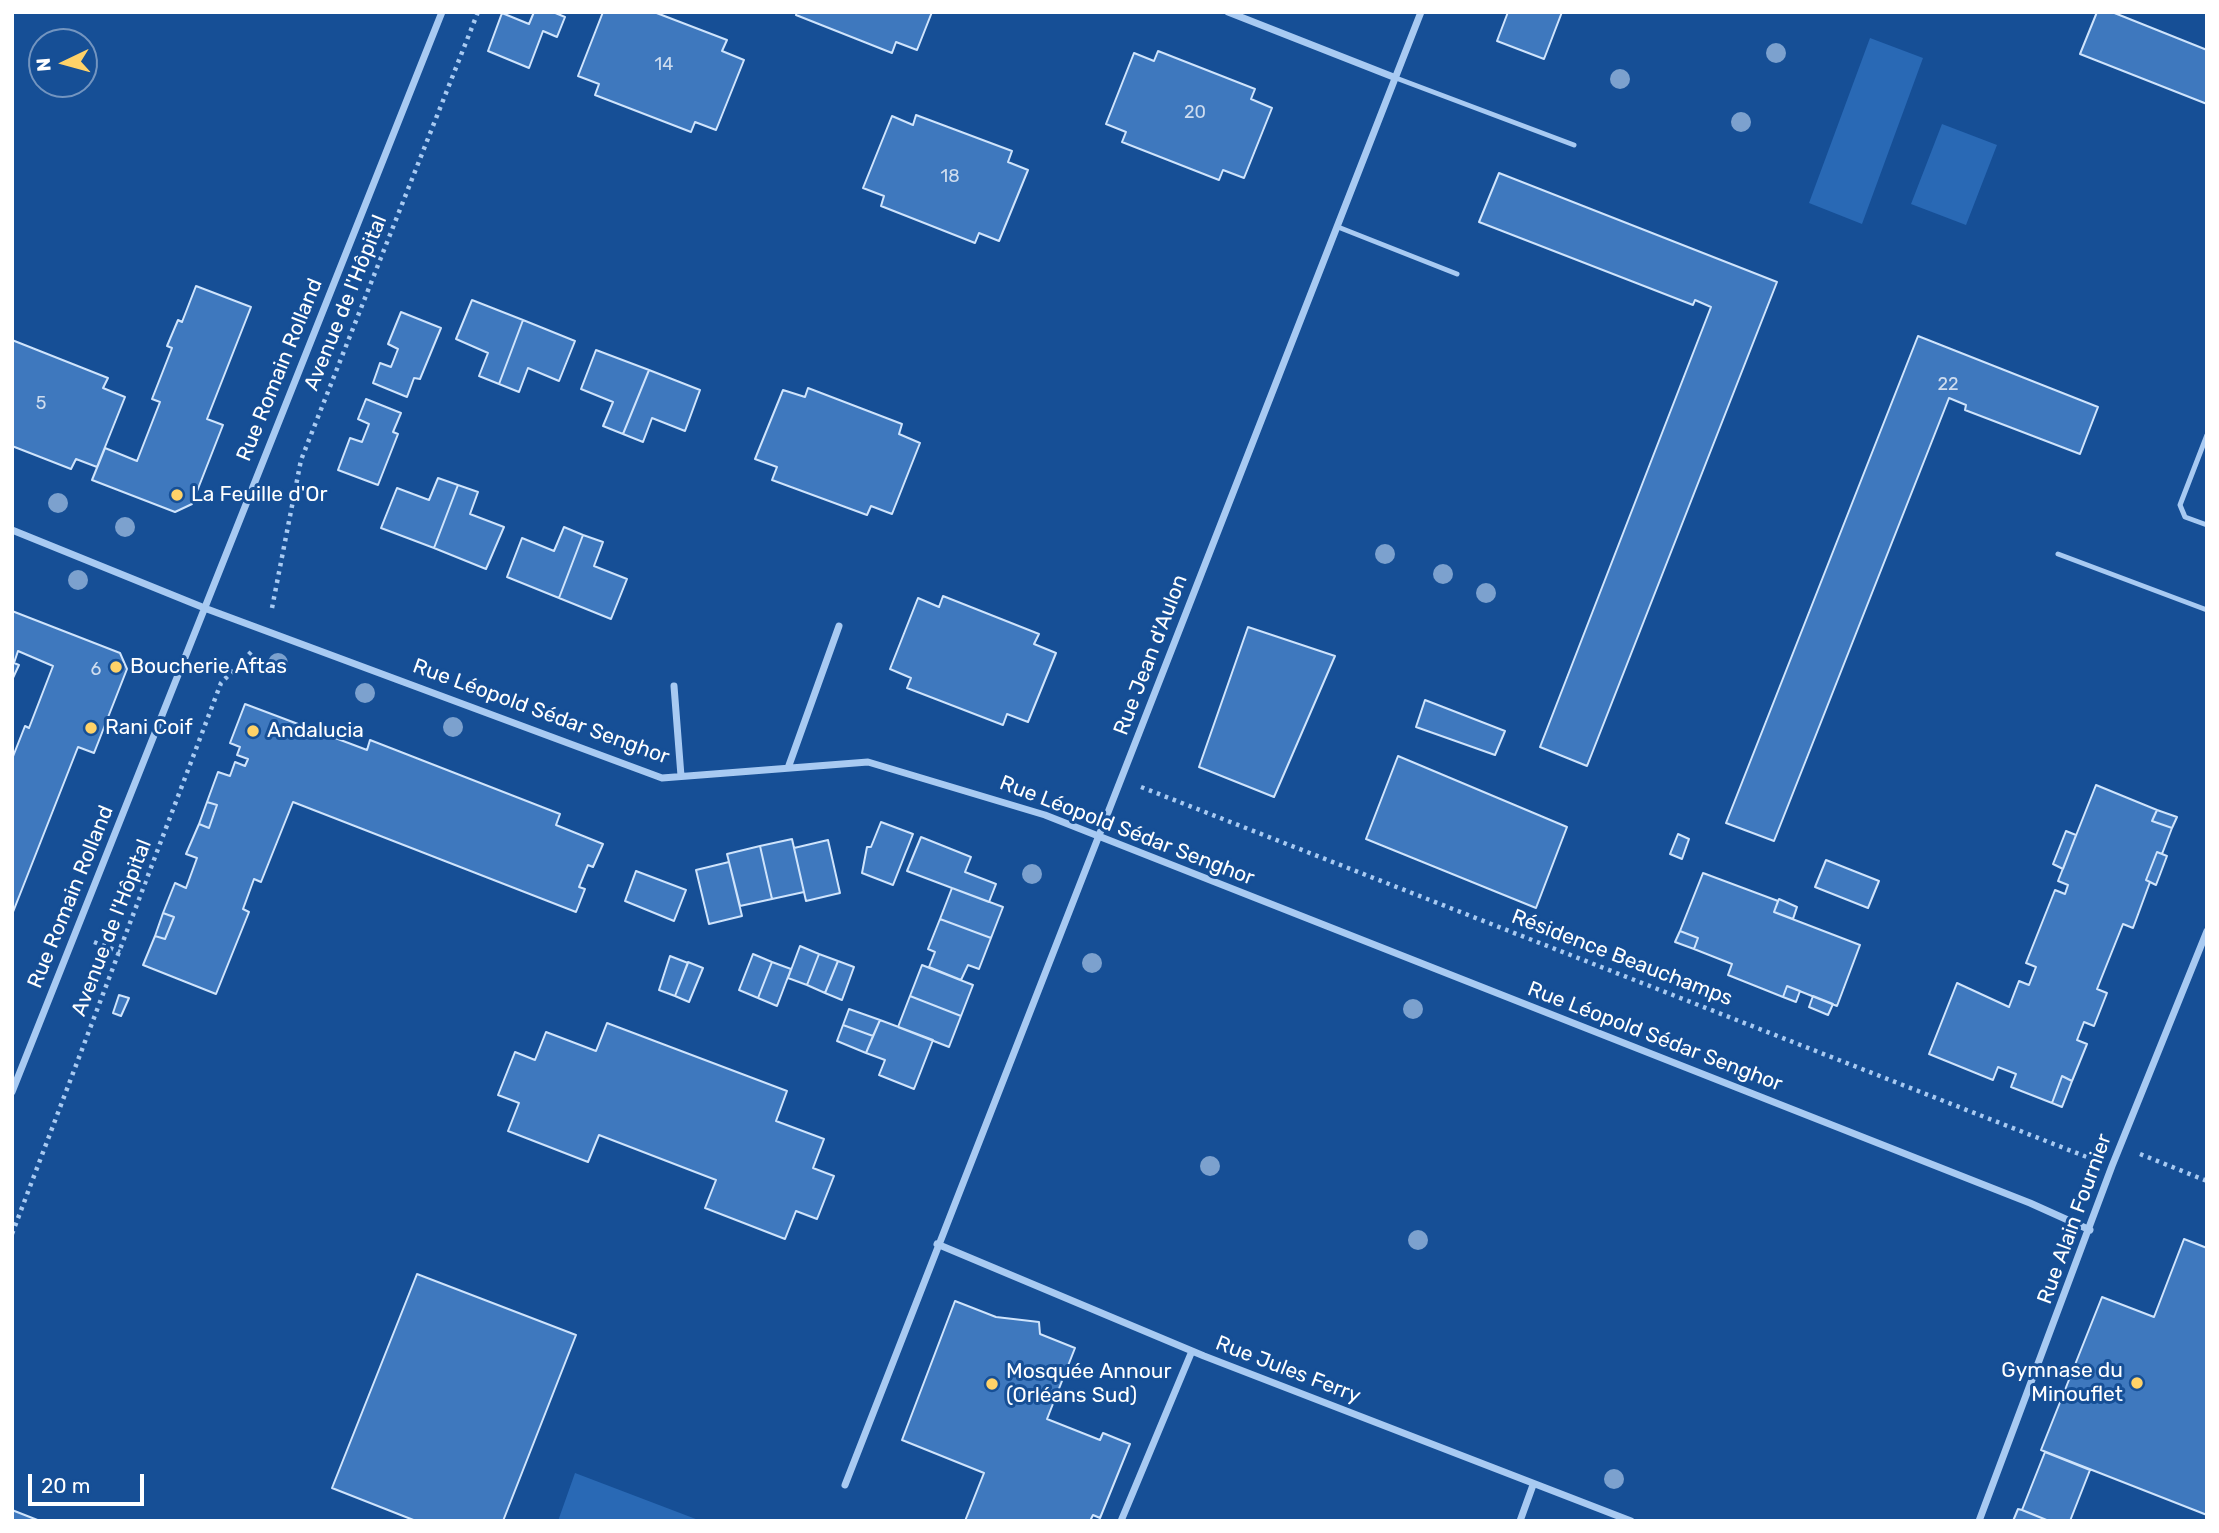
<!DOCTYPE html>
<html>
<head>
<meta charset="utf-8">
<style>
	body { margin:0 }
	#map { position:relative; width:2219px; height:1533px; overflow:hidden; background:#164f96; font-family:Rubik,sans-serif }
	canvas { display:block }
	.frame { position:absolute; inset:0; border:14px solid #fff; pointer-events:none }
	.north { position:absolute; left:28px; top:28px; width:70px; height:70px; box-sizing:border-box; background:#164f96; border:2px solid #7395c0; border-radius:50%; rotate:265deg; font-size:19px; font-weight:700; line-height:28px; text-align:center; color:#fff }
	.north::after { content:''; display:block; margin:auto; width:24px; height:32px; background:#ffd268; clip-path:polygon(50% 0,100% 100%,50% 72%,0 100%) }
	.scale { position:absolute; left:28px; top:1474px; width:116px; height:32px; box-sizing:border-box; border:4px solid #fff; border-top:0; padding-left:9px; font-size:21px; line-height:24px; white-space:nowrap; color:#fff; -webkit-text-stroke:5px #164f96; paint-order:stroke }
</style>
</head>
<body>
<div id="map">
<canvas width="2219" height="1533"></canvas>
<div class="frame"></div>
<div class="north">N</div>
<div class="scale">20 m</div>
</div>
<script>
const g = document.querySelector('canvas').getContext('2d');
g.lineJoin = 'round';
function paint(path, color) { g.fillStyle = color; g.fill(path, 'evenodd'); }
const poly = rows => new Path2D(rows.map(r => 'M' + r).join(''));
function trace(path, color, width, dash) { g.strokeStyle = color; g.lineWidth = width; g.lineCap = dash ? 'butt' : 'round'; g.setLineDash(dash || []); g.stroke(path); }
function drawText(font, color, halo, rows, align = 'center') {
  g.font = font + ' Rubik,sans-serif'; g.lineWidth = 6; g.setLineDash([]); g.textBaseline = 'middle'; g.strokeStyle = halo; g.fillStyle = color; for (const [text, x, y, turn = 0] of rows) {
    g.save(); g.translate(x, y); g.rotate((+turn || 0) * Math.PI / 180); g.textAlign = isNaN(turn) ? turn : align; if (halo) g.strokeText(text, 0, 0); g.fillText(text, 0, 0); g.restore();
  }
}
const green = poly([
	[1870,38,1923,58,1862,224,1809,203],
	[1942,124,1997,145,1966,225,1911,204],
	[575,1473,701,1521,558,1521]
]);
const building = poly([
	[534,12,553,12,565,17,557,37,543,31,529,68,488,51,502,13,529,24,534,12],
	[603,12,654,12,727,40,722,51,744,60,716,130,695,122,691,132,595,95,599,84,578,76,603,12],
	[797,12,932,12,917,50,896,42,892,53,796,15,797,12],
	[1508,12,1562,12,1544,59,1497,41,1508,12],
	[2097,12,2112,12,2207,50,2207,104,2080,54,2097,12],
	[1158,51,1255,89,1251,99,1272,108,1244,178,1223,170,1219,180,1122,142,1126,132,1106,124,1134,53,1154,61,1158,51],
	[916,115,1012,151,1008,162,1028,170,999,241,979,233,975,243,881,206,884,196,863,188,892,116,913,125,916,115],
	[1499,173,1777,282,1587,766,1540,747,1711,307,1695,300,1693,305,1479,222,1499,173],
	[196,286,251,307,207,419,223,425,192,504,175,512,92,480,105,448,137,461,160,402,152,399,172,348,167,346,178,320,182,322,196,286],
	[472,300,523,320,499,384,479,376,488,353,456,339,472,300],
	[401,312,441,328,420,379,414,378,407,397,373,383,380,363,391,367,398,349,388,344,401,312],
	[523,320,575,341,559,381,528,368,519,392,499,384,523,320],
	[1918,336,2098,407,2080,454,1965,410,1966,405,1949,398,1774,841,1726,823,1918,336],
	[12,340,108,378,103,388,125,397,97,467,76,459,71,469,12,446,12,340],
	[596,350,649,370,623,434,603,426,613,402,581,389,596,350],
	[649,370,700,390,685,431,652,418,643,442,623,434,649,370],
	[808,388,902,424,899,434,920,443,892,514,871,506,867,515,772,480,777,467,755,459,783,390,805,397,808,388],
	[366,399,401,413,393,432,398,434,378,485,338,470,350,438,362,442,369,424,358,419,366,399],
	[438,478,458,485,434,548,381,528,397,488,429,500,438,478],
	[458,485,478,492,470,514,504,527,486,569,434,548,458,485],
	[564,527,583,535,559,598,507,577,522,538,554,551,564,527],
	[583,535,603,542,594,566,627,579,611,619,559,598,583,535],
	[943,596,1039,634,1034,644,1056,653,1028,722,1007,714,1003,725,907,688,911,678,890,669,918,598,939,607,943,596],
	[12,611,120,653,127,669,94,753,78,747,13,912,12,759,25,726,29,728,53,666,18,651,14,663,19,665,12,680,12,611],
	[1248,627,1335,656,1274,797,1199,767,1248,627],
	[1425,700,1505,731,1495,755,1416,727,1425,700],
	[245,704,367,750,370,740,560,814,556,825,603,844,593,867,588,865,579,887,585,889,576,912,293,802,261,882,254,879,243,909,249,912,216,994,143,965,155,936,165,939,174,917,163,913,175,883,186,888,197,858,186,854,199,824,209,828,217,805,207,802,218,772,230,776,235,762,245,766,248,759,237,755,240,747,230,743,245,704],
	[1398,756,1567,827,1536,908,1366,839,1398,756],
	[2096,785,2157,810,2152,821,2172,828,2162,854,2157,852,2146,880,2150,882,2133,928,2123,924,2097,989,2107,993,2094,1026,2084,1022,2077,1040,2087,1044,2072,1081,2062,1076,2052,1103,2011,1087,2016,1074,1998,1067,1993,1080,1929,1054,1957,983,2009,1007,2019,981,2029,985,2036,967,2026,963,2055,890,2065,894,2068,885,2058,881,2096,785],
	[207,802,217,805,209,828,199,824,207,802],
	[2157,810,2177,817,2172,828,2152,821,2157,810],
	[881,822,913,834,893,885,862,873,867,847,871,847,881,822],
	[2066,831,2076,835,2063,869,2053,864,2066,831],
	[1678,834,1689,839,1682,859,1670,854,1678,834],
	[921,837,971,857,965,872,996,884,989,902,907,871,921,837],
	[792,839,804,892,772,899,760,846,792,839],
	[828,840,840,893,806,901,794,848,828,840],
	[760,846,772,899,740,906,727,854,760,846],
	[2157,852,2167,856,2156,885,2146,880,2157,852],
	[1826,860,1879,881,1868,908,1815,887,1826,860],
	[729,862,742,916,709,924,696,870,729,862],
	[636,871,686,890,674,921,625,901,636,871],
	[1703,873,1778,901,1774,912,1860,945,1837,1006,1787,986,1783,997,1728,975,1732,964,1694,949,1698,938,1680,931,1703,873],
	[952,888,1003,907,991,938,940,919,952,888],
	[1779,899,1797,907,1793,919,1774,912,1779,899],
	[163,913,174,917,165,939,155,936,163,913],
	[940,919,991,938,979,969,968,965,961,980,929,967,935,952,928,949,940,919],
	[1680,931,1698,938,1694,949,1675,942,1680,931],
	[800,946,819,954,807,985,788,978,800,946],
	[753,954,772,962,758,998,739,990,753,954],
	[819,954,838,961,825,993,807,985,819,954],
	[670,956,688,963,675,996,659,990,670,956],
	[838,961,854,967,842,1000,825,993,838,961],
	[688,962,703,968,689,1002,675,996,688,962],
	[772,962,791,969,777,1006,758,998,772,962],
	[922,965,973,985,961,1016,910,996,922,965],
	[1787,986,1800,991,1796,1002,1783,997,1787,986],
	[119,995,129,998,121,1016,113,1013,119,995],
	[910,996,961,1016,949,1047,898,1027,910,996],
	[1813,996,1833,1004,1828,1015,1809,1007,1813,996],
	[849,1009,880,1020,873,1036,843,1025,849,1009],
	[880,1020,933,1040,914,1089,879,1075,885,1060,866,1053,880,1020],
	[607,1023,787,1091,776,1121,824,1139,813,1168,834,1176,817,1219,796,1211,785,1239,705,1208,716,1180,599,1135,588,1162,508,1131,519,1103,498,1095,515,1052,535,1060,546,1032,596,1051,607,1023],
	[843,1025,873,1036,866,1053,837,1041,843,1025],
	[2062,1076,2072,1081,2062,1107,2052,1103,2062,1076],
	[2184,1239,2207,1248,2207,1515,2041,1450,2102,1297,2154,1317,2184,1239],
	[417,1274,576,1335,503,1521,416,1521,332,1488,417,1274],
	[955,1301,996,1317,1039,1322,1040,1334,1075,1348,1047,1419,1100,1440,1103,1433,1130,1444,1100,1518,1093,1515,1090,1521,965,1521,984,1473,902,1440,955,1301],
	[2045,1452,2090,1470,2070,1521,2049,1521,2022,1510,2045,1452],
	[2018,1509,2022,1510,2049,1521,2013,1521,2018,1509],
	[12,1510,40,1521,12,1521,12,1510]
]);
const path = poly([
	[272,608,301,460,478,12],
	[1141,787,2092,1159],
	[94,942,120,952],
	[2140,1154,2207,1181],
	[12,1234,221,683,254,649]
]);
const lane = poly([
	[1396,78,1574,145],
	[1338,227,1457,274],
	[2207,435,2180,505,2185,517,2207,525],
	[2058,554,2207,610]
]);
const street = poly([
	[1228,12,1396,78],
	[12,530,207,609,662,778,868,762,1045,815,2030,1203,2090,1230],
	[674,686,681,776],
	[788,768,839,626],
	[12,1092,442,12],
	[937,1244,1204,1356,1631,1521],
	[845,1485,1421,12],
	[1121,1521,1192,1351],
	[1520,1521,1533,1485],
	[1979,1521,2112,1166,2207,931]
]);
const trees = [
	[1776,53],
	[1620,79],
	[1741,122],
	[58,503],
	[125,527],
	[1385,554],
	[1443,574],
	[78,580],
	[1486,593],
	[278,663],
	[365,693],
	[453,727],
	[1032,874],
	[1092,963],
	[1413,1009],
	[1210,1166],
	[1418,1240],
	[1614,1479]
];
const markers = [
	[177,495,7,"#ffd268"],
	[116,667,7,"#ffd268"],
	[91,728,7,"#ffd268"],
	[253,731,7,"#ffd268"],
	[2137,1383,7,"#ffd268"],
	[992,1384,7,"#ffd268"]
];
const numberNames = [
	["14",664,65],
	["20",1195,113],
	["18",950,177],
	["22",1948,385],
	["5",41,404],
	["6",96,670]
];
const streetNames = [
	["Avenue de l'Hôpital",346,303,-68],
	["Rue Romain Rolland",280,370,-68],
	["Rue Jean d'Aulon",1151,655,-69],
	["Rue Léopold Sédar Senghor",541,712,20],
	["Rue Léopold Sédar Senghor",1127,831,21],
	["Rue Romain Rolland",71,897,-68],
	["Avenue de l'Hôpital",112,928,-69],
	["Résidence Beauchamps",1622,958,21],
	["Rue Léopold Sédar Senghor",1655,1037,21],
	["Rue Alain Fournier",2075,1219,-70],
	["Rue Jules Ferry",1288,1370,21]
];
const poiNames = [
	["La Feuille d'Or",191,495],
	["Boucherie Aftas",130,667],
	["Rani Coif",105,728],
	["Andalucia",267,731],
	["Gymnase du",2123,1371,"right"],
	["Minouflet",2123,1395,"right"],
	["Mosquée Annour",1006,1372],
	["(Orléans Sud)",1006,1396]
];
paint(green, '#2969b5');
paint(building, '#3e78be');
trace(building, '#cfe4fc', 2);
trace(path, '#a8caf2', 4.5, [3.5, 5]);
trace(lane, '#a8caf2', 5);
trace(street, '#a8caf2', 7);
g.fillStyle = '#7ca1ce';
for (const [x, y] of trees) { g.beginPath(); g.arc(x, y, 10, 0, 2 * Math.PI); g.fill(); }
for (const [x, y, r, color] of markers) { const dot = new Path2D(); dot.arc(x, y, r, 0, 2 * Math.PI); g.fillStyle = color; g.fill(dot); trace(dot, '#164f96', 2.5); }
drawText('18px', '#cfddef', null, numberNames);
drawText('21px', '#fff', '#164f96', streetNames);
drawText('21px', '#fff', '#164f96', poiNames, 'left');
</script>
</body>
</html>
